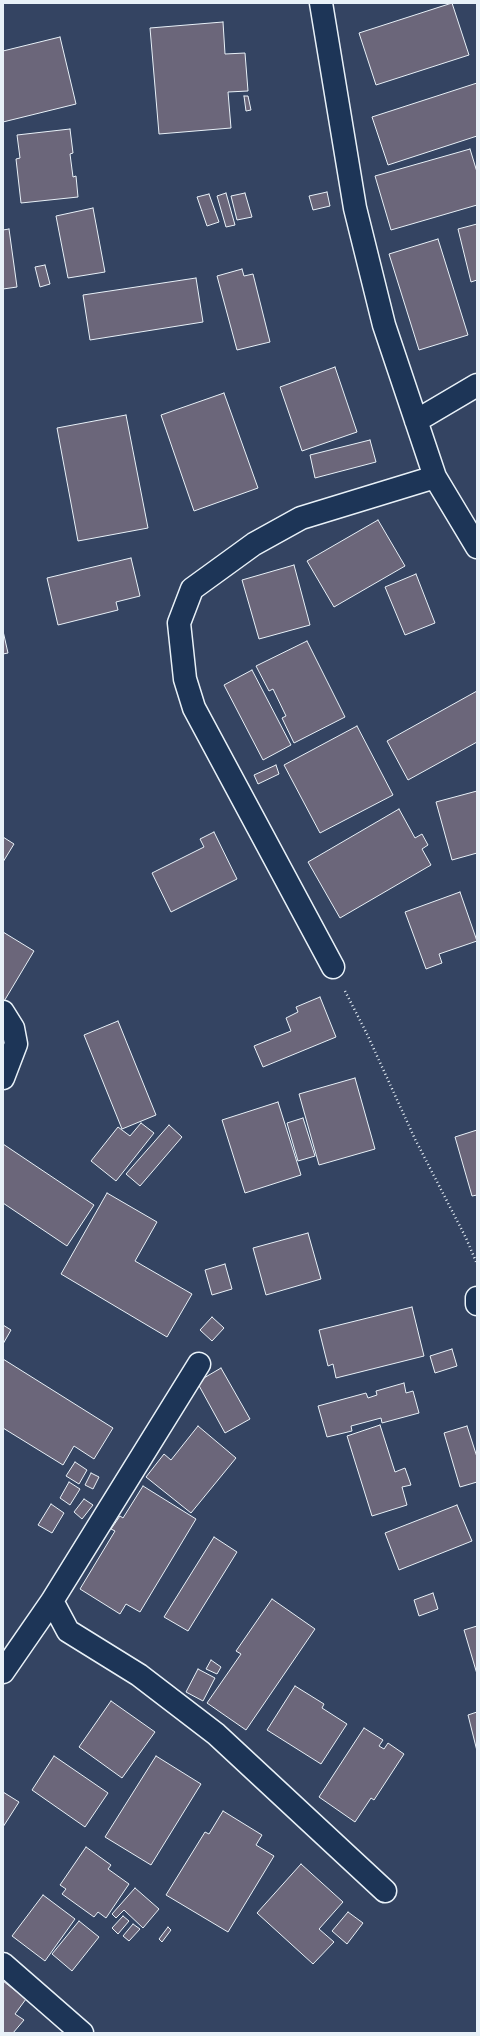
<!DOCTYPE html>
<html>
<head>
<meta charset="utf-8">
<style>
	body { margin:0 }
	#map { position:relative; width:480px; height:2036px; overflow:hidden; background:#344462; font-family:Delius,sans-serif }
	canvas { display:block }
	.frame { position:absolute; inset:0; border:4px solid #e8f1f8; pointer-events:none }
</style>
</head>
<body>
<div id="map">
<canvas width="480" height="2036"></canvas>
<div class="frame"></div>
</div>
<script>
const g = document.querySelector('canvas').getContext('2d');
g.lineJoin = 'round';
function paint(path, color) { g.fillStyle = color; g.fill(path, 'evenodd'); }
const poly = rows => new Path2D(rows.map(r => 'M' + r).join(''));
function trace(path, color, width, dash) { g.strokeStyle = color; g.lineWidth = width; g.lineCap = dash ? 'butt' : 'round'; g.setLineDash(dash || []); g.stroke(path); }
const building = poly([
	[452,3,469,55,376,85,359,33,452,3],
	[223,22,225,54,245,53,248,91,228,92,231,128,159,134,150,28,223,22],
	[60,37,76,104,3,122,3,51,60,37],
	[477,83,477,136,388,165,372,117,477,83],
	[244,96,248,96,251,110,246,111,244,96],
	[70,129,73,153,70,154,73,177,76,176,78,197,21,203,16,159,20,158,17,135,70,129],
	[470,149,477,172,477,205,391,230,375,176,470,149],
	[327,192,330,206,313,210,309,196,327,192],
	[226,193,235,225,226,227,217,196,226,193],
	[245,193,252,217,237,220,231,196,245,193],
	[209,194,219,222,207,226,197,197,209,194],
	[93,208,105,272,68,278,56,216,93,208],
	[477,224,477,280,471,282,458,229,477,224],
	[9,229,17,287,3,289,3,230,9,229],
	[438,239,468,335,419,350,389,254,438,239],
	[45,265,50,284,40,287,35,267,45,265],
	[242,269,244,276,253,274,270,342,237,350,217,276,242,269],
	[196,278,203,322,90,340,83,295,196,278],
	[335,367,357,432,302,451,280,387,335,367],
	[224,393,258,488,194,511,161,415,224,393],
	[126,415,148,528,78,541,57,428,126,415],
	[370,440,376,462,315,478,310,455,370,440],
	[378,520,405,566,334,607,307,561,378,520],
	[131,558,140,596,116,602,118,610,58,625,47,578,131,558],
	[294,565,310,625,259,639,242,580,294,565],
	[416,574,435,623,405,635,385,587,416,574],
	[3,631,8,653,3,654,3,631],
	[307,641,345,717,294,743,282,718,286,716,273,689,269,691,256,666,307,641],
	[252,670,291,745,263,760,224,685,252,670],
	[477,691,477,742,408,780,387,741,477,691],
	[357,726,393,795,320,833,284,765,357,726],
	[276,765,279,774,258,784,254,775,276,765],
	[477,791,477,853,452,860,436,802,477,791],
	[399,809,415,838,422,834,428,845,422,849,431,865,340,918,308,862,399,809],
	[214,832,237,879,171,912,152,873,204,847,200,839,214,832],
	[3,837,14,844,3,862,3,837],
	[460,892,477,941,439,954,442,963,426,969,405,912,460,892],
	[3,932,34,951,3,1003,3,932],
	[320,997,336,1037,263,1067,254,1046,291,1031,286,1018,298,1012,296,1007,320,997],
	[118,1021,156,1115,122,1129,84,1035,118,1021],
	[355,1078,375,1149,319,1165,299,1094,355,1078],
	[278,1102,301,1175,245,1193,222,1120,278,1102],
	[303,1118,315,1156,298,1161,287,1123,303,1118],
	[141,1123,154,1133,116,1181,91,1161,118,1127,130,1136,141,1123],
	[169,1125,182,1137,140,1186,126,1174,169,1125],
	[477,1130,477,1195,472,1196,455,1137,477,1130],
	[3,1144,94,1205,67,1246,3,1203,3,1144],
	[107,1193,157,1222,135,1261,192,1294,167,1337,61,1274,107,1193],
	[308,1233,321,1279,266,1295,253,1248,308,1233],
	[225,1264,232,1289,212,1295,205,1270,225,1264],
	[412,1307,424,1356,336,1378,333,1364,328,1366,319,1330,412,1307],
	[212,1317,224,1328,212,1341,200,1330,212,1317],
	[3,1325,11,1330,3,1344,3,1325],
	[452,1349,457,1366,435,1373,430,1356,452,1349],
	[3,1359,113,1428,94,1459,74,1446,63,1465,3,1428,3,1359],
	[221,1368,250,1419,225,1433,197,1382,221,1368],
	[404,1383,406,1393,413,1391,419,1413,382,1423,381,1418,351,1426,352,1431,327,1437,318,1406,366,1393,368,1398,377,1395,376,1391,404,1383],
	[380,1425,395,1472,405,1468,411,1485,402,1487,407,1505,372,1516,347,1436,380,1425],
	[198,1426,236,1458,191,1513,146,1477,164,1454,171,1460,198,1426],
	[467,1426,477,1457,477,1482,460,1487,444,1433,467,1426],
	[75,1462,87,1470,79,1484,66,1476,75,1462],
	[91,1473,99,1477,93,1489,85,1485,91,1473],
	[69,1482,80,1489,70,1505,60,1498,69,1482],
	[143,1486,196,1519,140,1612,126,1604,120,1614,80,1589,115,1531,111,1529,120,1516,123,1518,143,1486],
	[84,1499,93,1505,82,1519,74,1512,84,1499],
	[51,1504,64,1513,52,1533,38,1525,51,1504],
	[457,1505,472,1541,399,1570,385,1533,457,1505],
	[214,1537,237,1552,188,1631,164,1617,214,1537],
	[433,1593,438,1609,419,1616,414,1600,433,1593],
	[272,1599,315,1629,246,1730,207,1703,241,1654,236,1651,272,1599],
	[477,1626,477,1674,464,1630,477,1626],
	[211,1660,221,1667,217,1674,206,1669,211,1660],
	[198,1669,215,1678,203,1701,186,1692,198,1669],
	[295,1686,324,1704,322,1708,347,1724,321,1764,267,1730,295,1686],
	[111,1701,155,1732,122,1778,79,1747,111,1701],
	[477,1712,477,1751,468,1715,477,1712],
	[364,1728,383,1740,379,1746,384,1749,388,1743,404,1754,374,1800,371,1798,355,1822,319,1797,364,1728],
	[54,1756,108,1793,85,1827,32,1790,54,1756],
	[156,1756,201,1784,151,1865,105,1837,156,1756],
	[3,1792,19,1802,3,1827,3,1792],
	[223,1811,262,1835,256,1845,274,1856,228,1932,166,1895,205,1832,209,1834,223,1811],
	[86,1847,111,1865,108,1869,129,1884,106,1918,98,1912,94,1917,62,1894,66,1889,60,1885,86,1847],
	[301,1864,343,1902,319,1929,334,1942,313,1964,257,1913,301,1864],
	[135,1888,159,1909,143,1928,124,1910,116,1918,112,1914,135,1888],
	[43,1895,75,1919,45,1961,12,1936,43,1895],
	[348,1912,363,1923,347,1944,332,1931,348,1912],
	[123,1916,129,1921,118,1934,112,1928,123,1916],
	[79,1921,99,1937,72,1971,52,1954,79,1921],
	[133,1924,140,1929,129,1941,123,1936,133,1924],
	[168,1927,171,1930,162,1942,159,1939,168,1927],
	[3,1981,26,1999,15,2014,24,2020,13,2033,3,2033,3,1981]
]);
const path = poly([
	[345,991,367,1034,415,1139,466,1238,477,1264]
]);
const street = poly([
	[321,3,355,208,384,325,435,477,477,547],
	[416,421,477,385],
	[333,967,194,708,185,679,179,623,192,589,254,544,301,518,435,477],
	[3,1012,13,1028,16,1044,3,1078],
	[477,1298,477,1304],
	[52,1601,68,1631,139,1675,216,1734,385,1891],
	[3,1672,52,1601,199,1364],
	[3,1964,82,2033]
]);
paint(building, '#6b667a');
trace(building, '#e8f1f8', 1);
trace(street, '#e8f1f8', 25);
trace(path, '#e8f1f8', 2.5, [1, 3]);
trace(street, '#1d3557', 22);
</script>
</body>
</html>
